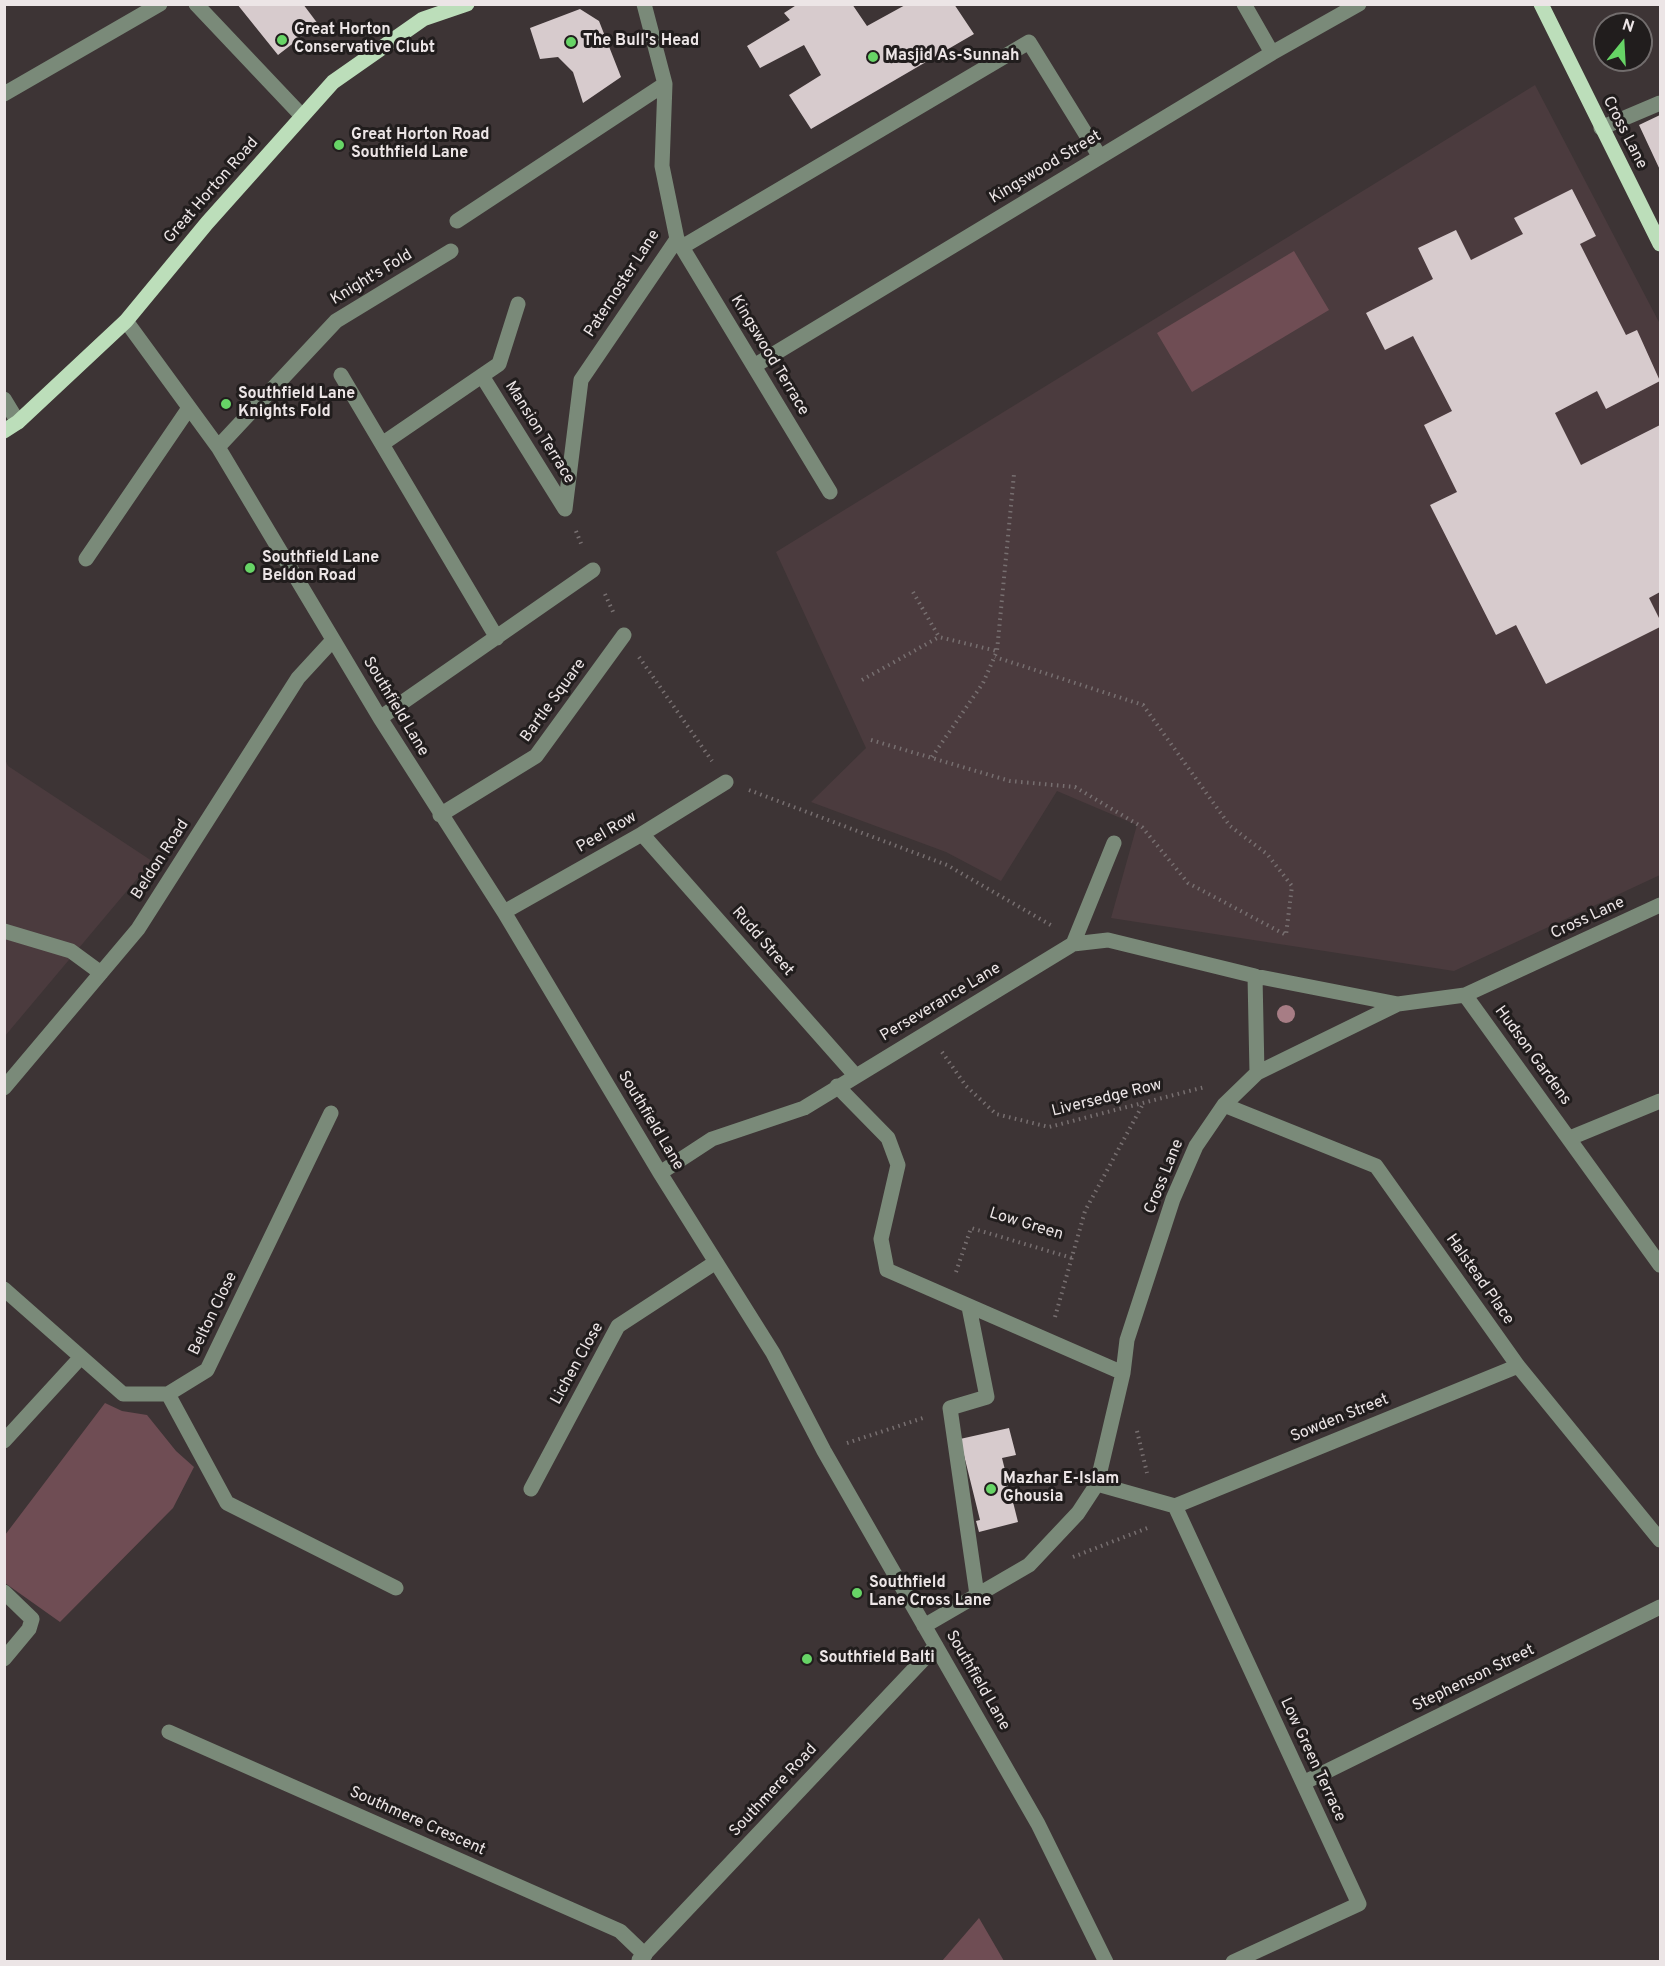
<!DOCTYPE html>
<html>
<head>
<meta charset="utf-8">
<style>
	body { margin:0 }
	#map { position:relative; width:1665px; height:1966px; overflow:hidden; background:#3d3435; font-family:Overpass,sans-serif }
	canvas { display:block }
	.frame { position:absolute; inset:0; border:6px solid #ece5e6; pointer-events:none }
	.north { position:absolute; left:1593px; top:12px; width:60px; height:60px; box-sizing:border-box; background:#211d1d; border:2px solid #726d6d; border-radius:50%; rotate:18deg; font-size:16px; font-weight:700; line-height:24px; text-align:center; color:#ece5e6 }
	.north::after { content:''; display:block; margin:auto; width:21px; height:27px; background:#67d466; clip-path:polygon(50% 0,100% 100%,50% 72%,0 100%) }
</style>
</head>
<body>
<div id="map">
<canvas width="1665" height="1966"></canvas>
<div class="frame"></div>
<div class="north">N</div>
</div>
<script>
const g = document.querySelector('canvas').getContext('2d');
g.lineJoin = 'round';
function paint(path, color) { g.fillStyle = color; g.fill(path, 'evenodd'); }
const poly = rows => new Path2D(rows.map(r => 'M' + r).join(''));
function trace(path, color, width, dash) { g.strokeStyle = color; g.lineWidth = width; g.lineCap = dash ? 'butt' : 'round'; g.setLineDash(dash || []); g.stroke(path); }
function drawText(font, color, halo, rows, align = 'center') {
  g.font = font + ' Overpass,sans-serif'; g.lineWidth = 6; g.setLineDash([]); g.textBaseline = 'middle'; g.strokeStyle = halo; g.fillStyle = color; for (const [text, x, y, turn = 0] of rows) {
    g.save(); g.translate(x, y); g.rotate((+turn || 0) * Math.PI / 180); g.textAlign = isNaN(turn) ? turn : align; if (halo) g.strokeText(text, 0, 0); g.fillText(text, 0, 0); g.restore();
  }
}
const built = poly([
	[1535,85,1660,324,1660,875,1454,971,1111,918,1137,825,1057,791,1001,881,946,852,811,802,866,748,776,552],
	[4,757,8,766,152,861,5,1036]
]);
const green = poly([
	[1294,251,1329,310,1192,392,1157,333],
	[105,1403,122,1411,147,1415,176,1451,194,1467,173,1508,60,1622,5,1583,5,1535],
	[979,1918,1004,1961,942,1961]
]);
const building = poly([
	[237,4,303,4,318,24,278,55],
	[798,4,852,4,867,26,907,4,954,4,974,34,811,129,789,95,821,75,804,45,760,68,747,46,790,20,784,13],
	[580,9,599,21,621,77,583,103,573,72,558,57,540,59,530,28],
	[1660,115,1660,170,1639,125],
	[1572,189,1596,236,1580,244,1626,335,1637,330,1660,381,1606,409,1597,391,1555,413,1581,465,1660,425,1660,592,1649,598,1660,620,1660,627,1546,684,1516,625,1496,635,1430,505,1457,492,1424,425,1452,411,1413,336,1385,350,1366,313,1433,279,1418,248,1456,230,1471,260,1523,234,1514,218],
	[1009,1428,1016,1455,1002,1458,1018,1522,979,1532,976,1521,980,1520,960,1439]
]);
const path = poly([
	[576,531,582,546],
	[913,592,939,637,997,651],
	[605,594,614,614],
	[639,657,712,761],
	[862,680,939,637],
	[871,740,1010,781,1075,787,1142,827,1188,883,1286,935,1292,886,1267,854,1230,826,1143,705,995,657],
	[932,757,983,683,997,651,1014,474],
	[749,790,947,865,1054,927],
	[942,1052,966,1086,996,1114,1049,1127,1205,1087],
	[956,1272,971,1228,1072,1258],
	[1055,1317,1085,1211,1143,1104],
	[1137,1431,1147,1473],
	[847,1443,926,1417],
	[1073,1557,1150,1527]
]);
const minor = poly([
	[196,4,302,116],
	[1244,4,1272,53],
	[4,94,160,4],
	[1601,128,1660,103],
	[457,221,665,84],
	[677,239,830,492],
	[682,247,1029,42,1100,157],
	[126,321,218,447,380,718,504,912,660,1173,773,1353,824,1451,1038,1824,1106,1962],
	[754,366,1272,53,1359,4],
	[341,375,497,638],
	[482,376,565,509],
	[4,399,18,422],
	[382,444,499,364,518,304],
	[218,447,336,321,451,251],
	[565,509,581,380,677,239,662,166,665,84,644,4],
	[86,559,189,408],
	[380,718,593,570],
	[440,815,536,756,624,635],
	[642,834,855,1075],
	[504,912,642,834,726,782],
	[4,931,71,951,101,973],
	[1073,944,1114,843],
	[1255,976,1257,1073],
	[1465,995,1660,1265],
	[837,1086,888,1138,898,1165,881,1239,887,1270,1123,1373],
	[4,1088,138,929,298,678,333,640],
	[1224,1105,1376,1166,1518,1366,1660,1540],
	[1570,1138,1660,1101],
	[660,1173,712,1139,804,1108,1073,944,1108,940,1255,976,1398,1004],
	[4,1289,123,1394,168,1394,207,1370,331,1113],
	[969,1307,987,1397,950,1408,977,1595],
	[168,1394,227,1503,396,1588],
	[4,1441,81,1357],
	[1097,1484,1175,1506,1518,1366],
	[531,1489,618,1326,716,1262],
	[1175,1506,1359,1904,1233,1962],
	[4,1592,32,1619,29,1629,4,1659],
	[924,1626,1029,1565,1078,1513,1097,1484,1123,1373,1127,1340,1173,1199,1196,1146,1224,1105,1257,1073,1398,1004,1465,995,1660,905],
	[169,1732,620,1931,645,1955],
	[1303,1783,1660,1607],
	[639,1960,936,1646]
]);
const major = poly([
	[1541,4,1660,244],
	[4,431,18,422,126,321,207,223,333,82,423,19,467,4]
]);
const trees = [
	[1286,1014]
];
const markers = [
	[282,40,6,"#67d466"],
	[571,42,6,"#67d466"],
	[873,57,6,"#67d466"],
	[339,145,6,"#67d466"],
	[226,404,6,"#67d466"],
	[250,568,6,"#67d466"],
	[991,1489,6,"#67d466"],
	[857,1593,6,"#67d466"],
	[807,1659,6,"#67d466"]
];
const poiNames = [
	["Great Horton",294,31],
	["Conservative Clubt",294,49],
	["The Bull's Head",583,42],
	["Masjid As-Sunnah",885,57],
	["Great Horton Road",351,136],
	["Southfield Lane",351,154],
	["Southfield Lane",238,395],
	["Knights Fold",238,413],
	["Southfield Lane",262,559],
	["Beldon Road",262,577],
	["Mazhar E-Islam",1003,1480],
	["Ghousia",1003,1498],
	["Southfield",869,1584],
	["Lane Cross Lane",869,1602],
	["Southfield Balti",819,1659]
];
const streetNames = [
	["Cross Lane",1624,133,63],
	["Kingswood Street",1046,168,-31],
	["Great Horton Road",212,191,-49],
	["Knight's Fold",372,278,-31],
	["Paternoster Lane",623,284,-57],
	["Kingswood Terrace",769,356,59],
	["Mansion Terrace",539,433,58],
	["Bartle Square",554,701,-54],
	["Southfield Lane",395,707,59],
	["Peel Row",607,833,-30],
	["Beldon Road",161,860,-57],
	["Cross Lane",1588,919,-25],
	["Rudd Street",762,942,49],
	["Perseverance Lane",941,1003,-31],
	["Hudson Gardens",1532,1056,54],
	["Liversedge Row",1107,1099,-14],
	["Southfield Lane",650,1121,59],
	["Cross Lane",1165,1177,-68],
	["Low Green",1026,1225,17],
	["Halstead Place",1479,1280,55],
	["Belton Close",214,1314,-64],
	["Lichen Close",578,1364,-61],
	["Sowden Street",1340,1419,-22],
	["Stephenson Street",1474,1679,-26],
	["Southfield Lane",977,1681,60],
	["Low Green Terrace",1312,1760,65],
	["Southmere Road",774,1791,-47],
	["Southmere Crescent",417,1822,24]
];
paint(built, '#4b3b3e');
paint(green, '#6f4d54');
paint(building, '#d7cbcd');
trace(path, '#776f70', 4, [1.5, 4.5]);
trace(minor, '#7a8a79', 15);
trace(major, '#bcdeba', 15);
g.fillStyle = '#a77d85';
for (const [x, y] of trees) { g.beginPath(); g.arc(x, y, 9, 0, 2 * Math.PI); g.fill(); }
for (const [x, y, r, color] of markers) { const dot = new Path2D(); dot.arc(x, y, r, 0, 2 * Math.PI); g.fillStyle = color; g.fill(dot); trace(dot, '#211d1d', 2); }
drawText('bold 16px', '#ece5e6', '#211d1d', poiNames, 'left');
drawText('16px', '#ece5e6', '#211d1d', streetNames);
</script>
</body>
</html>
